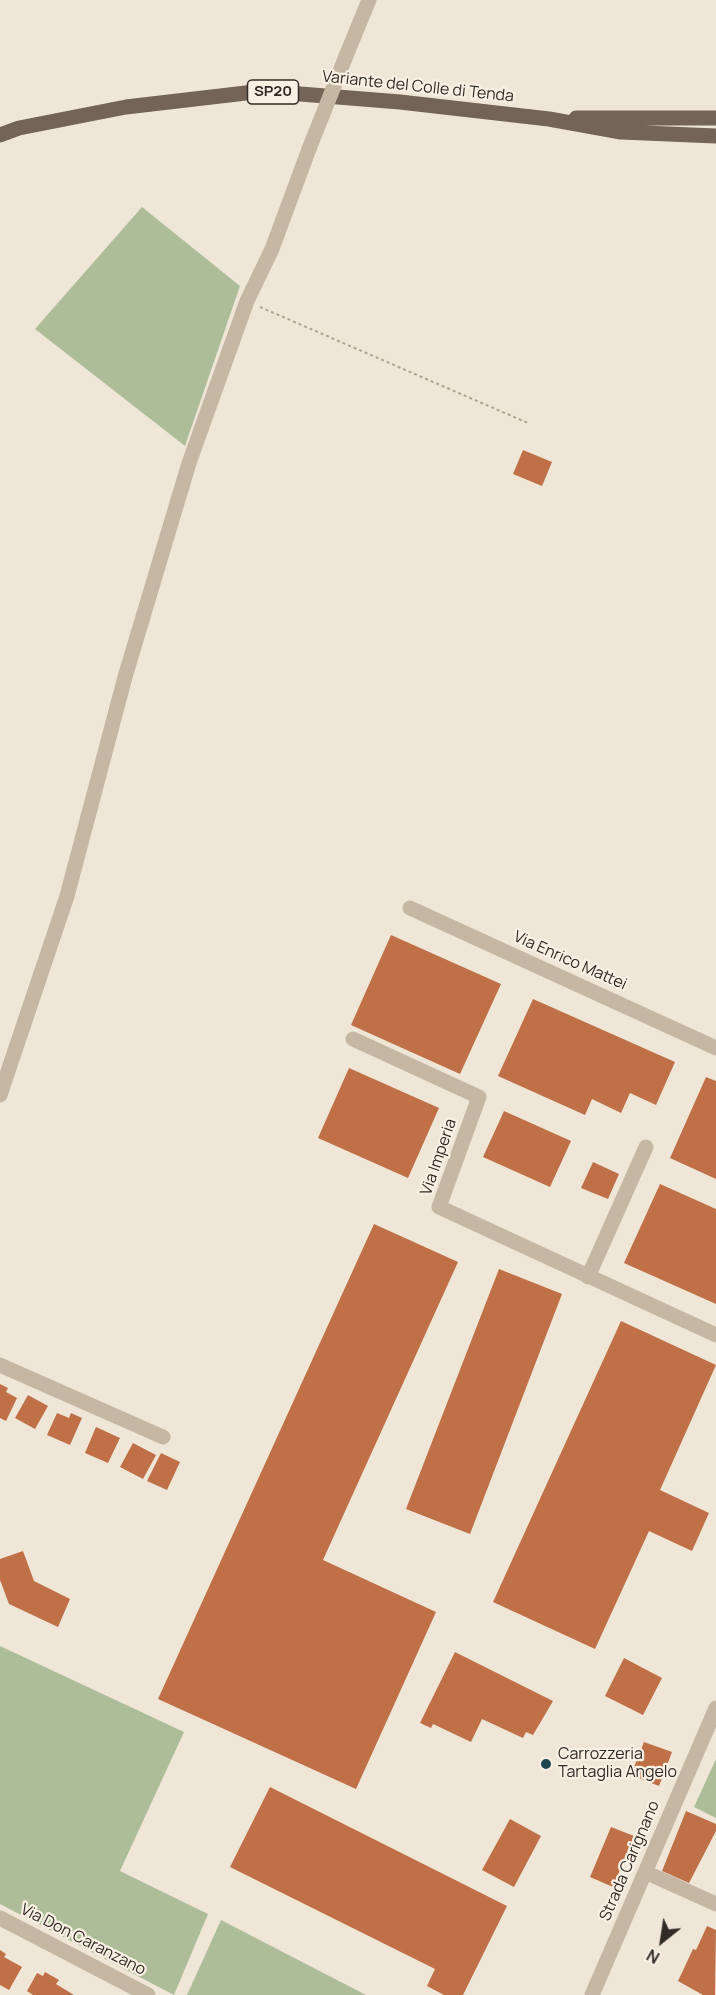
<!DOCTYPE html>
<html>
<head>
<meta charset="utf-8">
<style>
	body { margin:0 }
	#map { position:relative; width:716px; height:1995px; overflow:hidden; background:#efe6d7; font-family:Manrope,sans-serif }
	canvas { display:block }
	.north { position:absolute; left:632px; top:1911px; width:60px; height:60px; -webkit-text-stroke:4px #f7f0e3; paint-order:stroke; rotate:210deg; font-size:16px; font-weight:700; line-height:24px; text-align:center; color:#322b25 }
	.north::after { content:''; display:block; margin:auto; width:21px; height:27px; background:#322b25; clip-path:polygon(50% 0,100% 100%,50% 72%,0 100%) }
</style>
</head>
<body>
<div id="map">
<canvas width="716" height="1995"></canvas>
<div class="north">N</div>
</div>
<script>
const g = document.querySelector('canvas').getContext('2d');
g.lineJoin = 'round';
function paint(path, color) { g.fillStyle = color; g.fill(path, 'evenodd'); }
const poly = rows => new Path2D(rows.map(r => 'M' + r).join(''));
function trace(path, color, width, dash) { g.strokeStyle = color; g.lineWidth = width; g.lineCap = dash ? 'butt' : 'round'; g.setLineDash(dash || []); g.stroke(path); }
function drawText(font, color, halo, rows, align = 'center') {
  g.font = font + ' Manrope,sans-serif'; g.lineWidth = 4.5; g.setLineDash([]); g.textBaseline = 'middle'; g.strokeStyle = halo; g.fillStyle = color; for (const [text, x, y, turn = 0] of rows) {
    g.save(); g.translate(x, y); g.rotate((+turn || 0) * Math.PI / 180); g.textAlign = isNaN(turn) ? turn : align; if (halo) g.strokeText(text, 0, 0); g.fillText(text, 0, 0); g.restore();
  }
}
const green = poly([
	[142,207,240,286,185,446,35,329],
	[0,1646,184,1732,120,1871,208,1914,174,1995,0,1904],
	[716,1759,716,1818,694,1807],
	[221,1920,366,1995,187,1995]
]);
const building = poly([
	[523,450,552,462,542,486,513,474],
	[391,935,501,984,460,1074,351,1025],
	[533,999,675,1062,656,1105,630,1093,621,1113,592,1099,585,1115,498,1076],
	[349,1068,439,1108,408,1178,318,1138],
	[706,1077,716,1081,716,1179,670,1158],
	[504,1111,571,1141,550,1187,483,1157],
	[593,1162,619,1174,608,1199,581,1188],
	[660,1184,716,1209,716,1304,624,1263],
	[374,1224,458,1262,323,1560,436,1612,356,1789,158,1699],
	[499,1269,562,1294,470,1534,406,1509],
	[621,1321,716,1365,660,1490,709,1513,692,1551,649,1531,595,1649,493,1602],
	[0,1384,8,1388,6,1392,17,1398,6,1421,0,1418],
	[28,1395,48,1406,35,1429,15,1418],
	[57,1413,69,1418,71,1413,82,1418,70,1445,47,1435],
	[96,1427,120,1438,108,1463,85,1453],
	[133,1443,156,1455,143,1479,120,1467],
	[161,1453,180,1462,167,1490,147,1481],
	[23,1551,34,1581,70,1599,58,1627,9,1604,0,1580,0,1559],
	[455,1652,553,1701,533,1735,526,1732,523,1738,482,1719,471,1742,433,1724,431,1728,420,1723],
	[624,1658,662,1678,643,1715,605,1696],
	[644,1742,672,1752,659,1786,631,1775],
	[270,1787,507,1906,463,1995,444,1995,427,1986,435,1969,230,1867],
	[686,1811,716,1824,716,1831,689,1883,662,1871],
	[510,1819,541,1836,514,1887,482,1870],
	[611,1827,634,1836,613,1887,590,1877],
	[707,1926,716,1930,715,1995,703,1995,678,1981,693,1949,696,1950],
	[0,1950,6,1954,4,1957,22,1967,9,1990,0,1985],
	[45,1972,59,1980,56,1984,74,1995,33,1995,27,1991,37,1973,43,1976]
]);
const path = poly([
	[260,307,528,423]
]);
const minor = poly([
	[346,56,369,0],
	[410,908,716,1048],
	[353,1039,479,1097,439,1207,716,1335],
	[0,1095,67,896,125,677,189,463,247,301,272,249,309,149],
	[588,1277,646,1147],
	[0,1365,163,1437],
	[645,1872,716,1904],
	[0,1918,148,1995],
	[592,1995,716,1708]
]);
const major = poly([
	[576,118,716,118],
	[0,135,19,128,126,107,263,91,400,102,549,119,621,132,716,136]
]);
const minorBridge = poly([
	[309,149,346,56]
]);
const markers = [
	[546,1764,6,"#1e4851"]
];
const shields = [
	[273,92,51]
];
const shieldNames = [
	["SP20",273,92]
];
const streetNames = [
	["Variante del Colle di Tenda",418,87,6],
	["Via Enrico Mattei",570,961,24],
	["Via Imperia",439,1157,-71],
	["Strada Carignano",630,1861,-67],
	["Via Don Caranzano",83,1940,27]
];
const poiNames = [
	["Carrozzeria",558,1755],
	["Tartaglia Angelo",558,1773]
];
paint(green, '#adbd99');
paint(building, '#bf7046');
trace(path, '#b2a18f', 2, [3, 3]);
trace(minor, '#c6b7a5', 15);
trace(major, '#736457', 15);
trace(minorBridge, '#c6b7a5', 15);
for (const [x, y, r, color] of markers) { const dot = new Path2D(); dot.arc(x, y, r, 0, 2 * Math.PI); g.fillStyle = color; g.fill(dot); trace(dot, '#f7f0e3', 2); }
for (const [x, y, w] of shields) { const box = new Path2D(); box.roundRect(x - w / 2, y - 12, w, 24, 4.5); g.fillStyle = '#f7f0e3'; g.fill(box); trace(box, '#322b25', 1.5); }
drawText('bold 15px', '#322b25', null, shieldNames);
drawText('16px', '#322b25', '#f7f0e3', streetNames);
drawText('16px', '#322b25', '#f7f0e3', poiNames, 'left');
</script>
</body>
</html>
